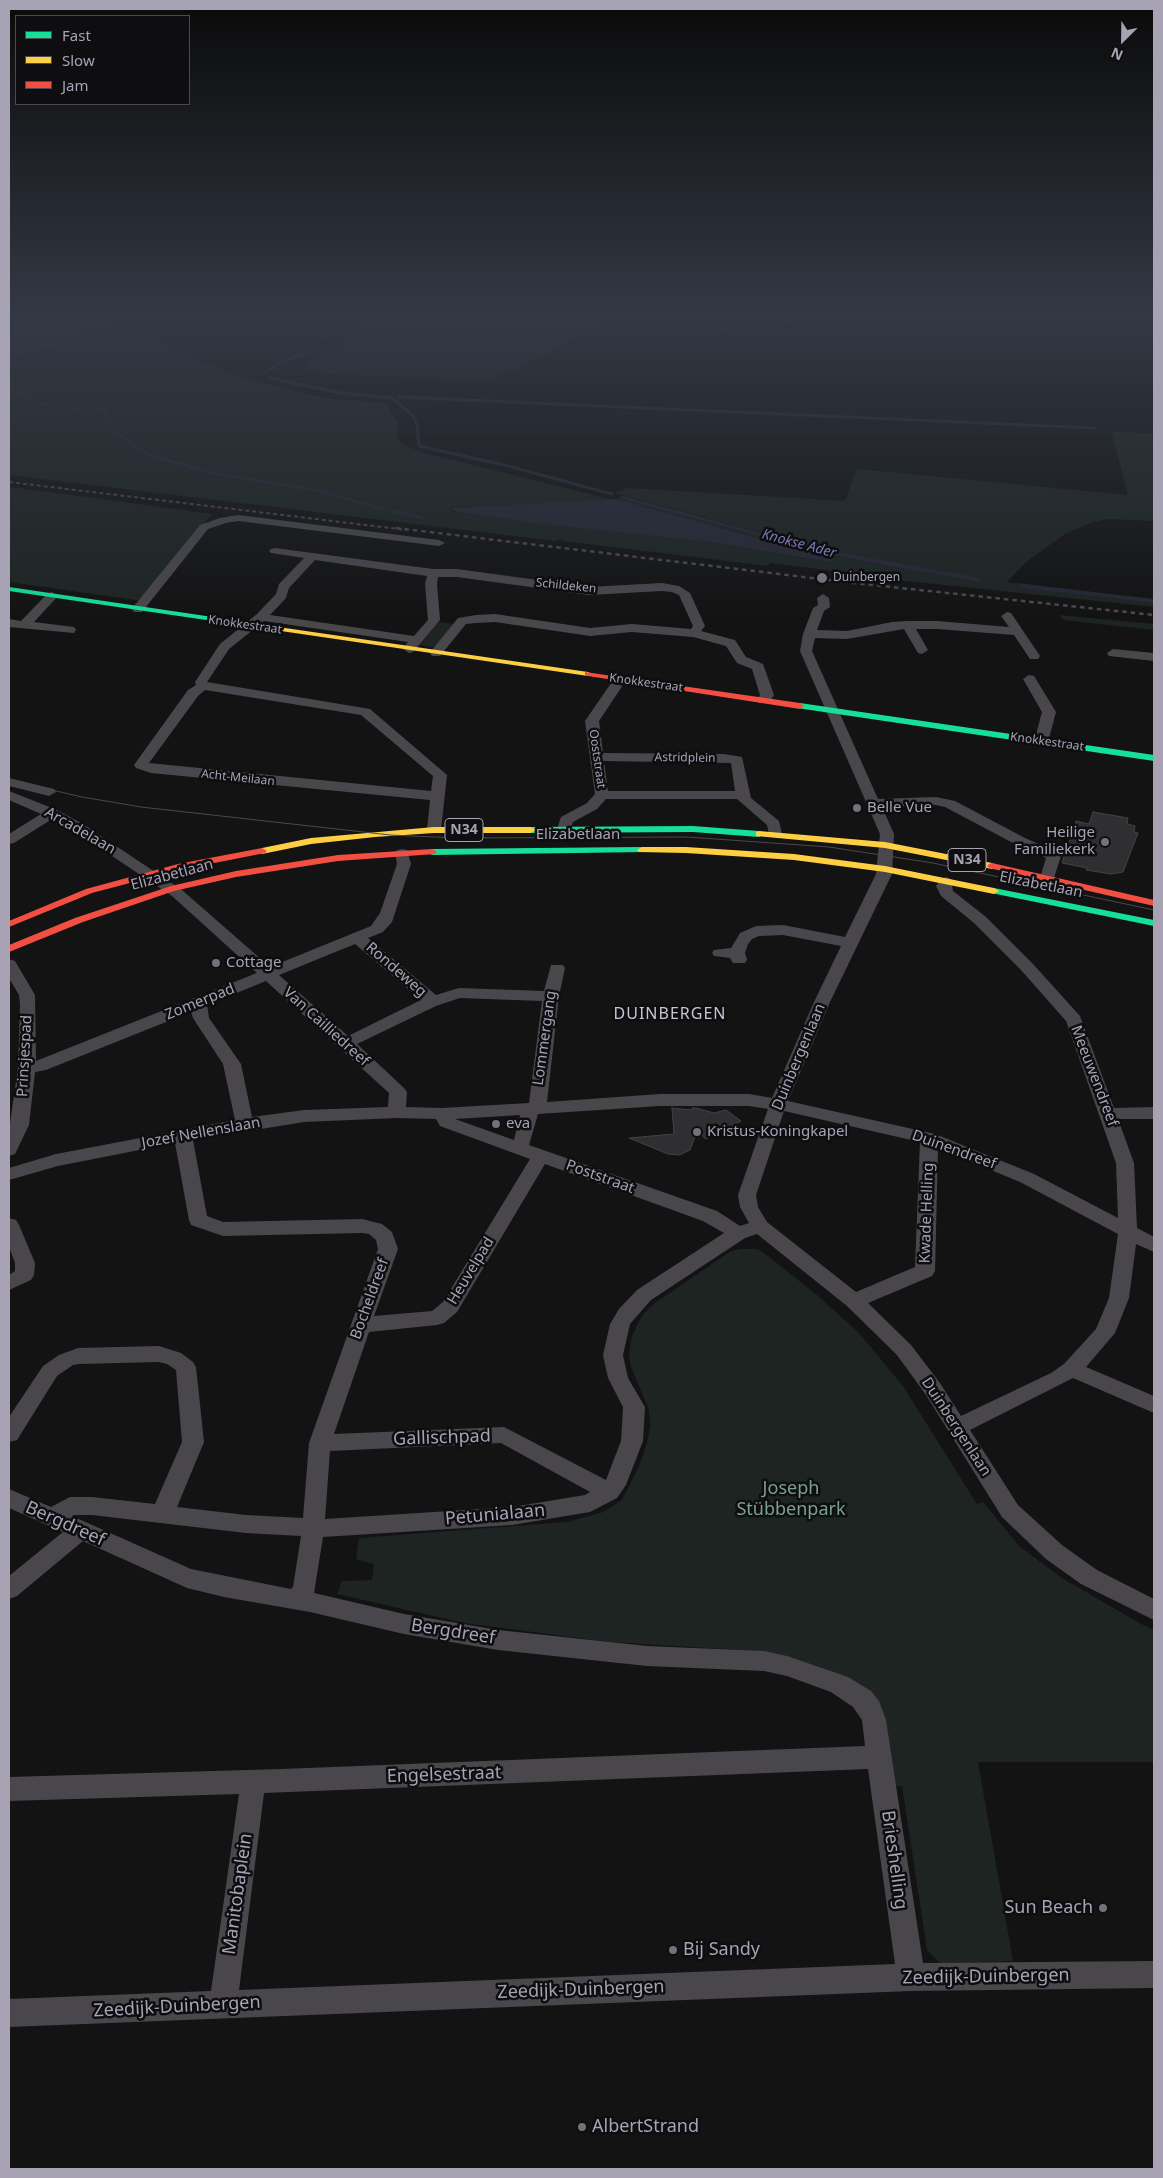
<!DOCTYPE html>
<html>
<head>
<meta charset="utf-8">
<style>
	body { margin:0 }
	#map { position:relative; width:1163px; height:2178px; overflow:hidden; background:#131313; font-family:"Noto Sans",sans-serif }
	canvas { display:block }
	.frame { position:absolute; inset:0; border:10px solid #a7a3b5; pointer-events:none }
	.legend { position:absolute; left:15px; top:15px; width:175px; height:90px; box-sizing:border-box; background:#0e0d0f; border:1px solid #4b4951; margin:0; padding:6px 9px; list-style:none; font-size:15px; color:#a7a3b5 }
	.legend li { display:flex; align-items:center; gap:10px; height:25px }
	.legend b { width:25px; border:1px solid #4b4951 }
	.north { position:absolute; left:1098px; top:15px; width:50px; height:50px; -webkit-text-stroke:4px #0e0d0f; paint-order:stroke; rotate:203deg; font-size:14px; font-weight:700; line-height:20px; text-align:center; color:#a7a3b5 }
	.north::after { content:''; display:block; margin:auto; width:18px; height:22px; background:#a7a3b5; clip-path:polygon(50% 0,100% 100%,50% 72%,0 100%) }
</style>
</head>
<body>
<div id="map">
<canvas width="1163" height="2178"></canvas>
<div class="frame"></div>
<ul class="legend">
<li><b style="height:6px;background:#16e098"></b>Fast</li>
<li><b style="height:6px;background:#ffcf43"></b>Slow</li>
<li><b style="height:6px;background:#f24e42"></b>Jam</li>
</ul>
<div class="north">N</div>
</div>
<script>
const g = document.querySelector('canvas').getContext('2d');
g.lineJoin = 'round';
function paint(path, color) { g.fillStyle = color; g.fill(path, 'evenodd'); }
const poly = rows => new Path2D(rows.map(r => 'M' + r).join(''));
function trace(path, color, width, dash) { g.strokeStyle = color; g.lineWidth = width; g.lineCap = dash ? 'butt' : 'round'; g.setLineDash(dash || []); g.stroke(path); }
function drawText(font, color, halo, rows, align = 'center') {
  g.font = font + ' "Noto Sans",sans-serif'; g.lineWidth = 5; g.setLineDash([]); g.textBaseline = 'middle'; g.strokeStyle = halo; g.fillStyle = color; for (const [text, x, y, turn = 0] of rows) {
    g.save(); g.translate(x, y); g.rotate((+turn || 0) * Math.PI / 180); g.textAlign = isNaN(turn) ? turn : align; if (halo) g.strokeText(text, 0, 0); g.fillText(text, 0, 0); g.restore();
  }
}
const green = poly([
	[77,314,106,314,113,323,119,325,133,324,166,344,227,373,306,394,339,400,385,402,398,422,397,437,405,446,428,454,614,500,455,508,452,510,453,512,717,543,827,562,834,559,616,499,619,498,833,556,987,581,843,555,614,493,628,488,845,501,857,469,1128,495,1111,431,1154,434,1154,521,1107,519,1090,523,1065,534,1026,562,1007,582,1025,584,1025,586,1154,601,1154,607,878,578,851,575,851,573,770,563,768,566,563,541,561,539,555,541,9,475,9,358,57,348,77,337,86,331,85,322],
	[374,314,612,314,619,315,561,347,489,380,328,374,311,371,307,364,343,343,360,324],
	[9,487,41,491,212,514,142,601,9,582],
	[1059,615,1154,624,1154,630,1063,620],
	[438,622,455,624,436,648,419,645],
	[740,1249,756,1249,763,1252,817,1295,859,1333,903,1386,977,1504,983,1502,1019,1546,1062,1578,1141,1624,1154,1630,1154,1762,978,1762,1013,1961,940,1963,927,1950,902,1786,891,1786,880,1713,758,1651,610,1642,464,1623,337,1594,342,1581,372,1580,374,1564,356,1559,359,1538,567,1522,603,1512,622,1500,639,1466,647,1443,650,1426,649,1410,631,1367,629,1355,632,1336,638,1323,644,1313,655,1303,731,1251]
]);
const water = poly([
	[9,314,77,314,85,322,86,330,62,346,9,358],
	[623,496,701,517,843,555,833,556,619,498],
	[616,499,826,557,834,559,831,562,827,562,717,543,537,523,457,512,452,510,455,508]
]);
const streamFar1 = poly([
	[680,314,697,326,754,333,772,330,806,314],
	[266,372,279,363,311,351,338,321,348,314],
	[270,378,342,393,392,398,413,416,417,424,419,446,504,465,612,494],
	[9,387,31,400],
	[398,397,1094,428],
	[39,403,84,409],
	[95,410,105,411,108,427,148,454,207,472,315,490,383,509],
	[393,511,423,518]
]);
const stream = poly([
	[836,554,980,580],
	[1024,586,1154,601]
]);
const building = poly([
	[1093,812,1128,818,1127,824,1135,826,1134,832,1138,833,1123,872,1111,874,1086,870,1087,868,1062,863,1076,821,1089,824,1093,812],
	[672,1108,692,1110,692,1108,696,1108,714,1113,726,1110,741,1121,706,1139,697,1131,690,1150,679,1155,668,1154,629,1138,674,1134,672,1108]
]);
const street = poly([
	[238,515,439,540,445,543,439,546,238,521,226,523,208,529,142,612,134,612,132,609,134,606,200,525,220,518,238,515],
	[275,548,433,569,457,569,589,587,662,583,679,586,690,593,705,626,701,631,735,640,746,657,763,664,774,695,769,703,759,703,757,700,760,695,752,669,737,663,726,646,693,637,632,632,590,636,495,622,476,623,466,624,440,656,432,656,430,653,432,650,458,618,476,615,495,614,590,628,632,624,691,629,693,626,679,595,672,592,662,591,589,595,457,577,438,577,437,584,440,620,413,652,409,653,403,649,408,642,264,621,229,649,207,682,370,709,447,775,441,830,439,833,429,833,427,830,430,800,151,773,136,768,134,765,188,690,196,685,195,682,220,644,257,614,276,594,279,584,304,558,271,553,269,551,271,549,275,548],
	[315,560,427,576,425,584,428,620,414,636,270,615,286,598,289,588,315,560],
	[205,690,361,715,433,776,431,791,149,763,198,696,205,690],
	[52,592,58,596,34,622,74,627,76,630,74,633,9,627,9,619,21,621,48,593,52,592],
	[823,594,829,598,830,607,824,611,817,630,847,631,892,622,908,621,937,621,1009,627,1001,616,1007,612,1011,613,1040,656,1038,659,1030,659,1014,635,937,629,916,629,928,650,922,654,918,653,904,629,847,639,815,638,812,651,878,799,936,797,955,801,1025,838,1059,853,1061,856,1053,881,1043,881,1040,878,1046,858,1015,844,945,807,936,805,882,807,894,834,892,874,830,1002,788,1101,935,1134,1034,1174,1118,1218,1116,1163,1066,1021,1021,970,974,923,941,896,936,886,941,879,946,877,951,879,954,882,952,886,953,891,986,917,1033,964,1080,1016,1114,1108,1154,1107,1154,1119,1118,1119,1134,1163,1137,1228,1154,1237,1154,1252,1136,1244,1129,1298,1115,1333,1086,1367,1154,1396,1154,1413,1073,1378,970,1430,1018,1505,1062,1545,1097,1570,1154,1599,1154,1620,1081,1584,1046,1559,1002,1517,926,1395,897,1355,847,1306,757,1234,745,1238,651,1300,630,1324,623,1355,628,1378,645,1407,643,1441,626,1485,617,1498,590,1512,512,1525,323,1537,314,1593,404,1614,498,1630,647,1646,764,1651,787,1656,848,1677,871,1691,879,1701,886,1720,923,1963,1154,1961,1154,1988,911,1991,9,2027,9,1999,211,1991,239,1794,9,1801,9,1777,282,1769,865,1746,862,1720,853,1707,831,1692,787,1676,764,1671,647,1666,498,1650,404,1634,310,1612,224,1597,187,1588,83,1541,17,1596,9,1599,9,1576,63,1532,9,1508,9,1489,51,1507,70,1497,92,1497,155,1504,182,1442,176,1370,167,1364,159,1362,79,1364,73,1365,57,1376,17,1440,9,1442,9,1417,43,1366,59,1355,78,1348,159,1346,181,1353,193,1362,196,1367,204,1442,177,1507,246,1515,303,1518,309,1443,378,1249,376,1240,369,1234,362,1233,223,1236,191,1225,189,1220,175,1143,58,1166,9,1180,9,1168,56,1154,235,1120,223,1064,193,1018,191,1012,46,1070,35,1072,29,1125,15,1154,9,1156,9,1130,18,1068,20,1005,19,995,9,978,9,959,15,961,35,995,36,1061,257,973,172,896,73,830,52,819,14,843,9,844,9,834,41,814,9,800,9,791,57,810,83,824,182,890,270,967,371,926,380,913,397,864,395,853,397,850,402,849,407,850,411,864,392,922,383,932,368,938,436,995,459,988,544,991,551,965,563,965,565,968,559,996,547,1102,660,1094,749,1094,772,1098,814,1002,841,946,783,935,759,936,752,939,748,944,745,953,747,960,745,963,733,963,730,958,714,956,712,953,714,950,731,948,740,933,756,926,783,925,845,937,876,874,880,834,800,651,803,634,813,608,818,605,817,598,823,594],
	[355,944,421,1000,348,1036,279,975,355,944],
	[266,981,389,1093,388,1107,304,1110,252,1117,241,1064,209,1018,207,1005,266,981],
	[460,998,542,1001,529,1103,442,1108,406,1107,407,1092,404,1088,357,1044,436,1006,460,998],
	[660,1106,749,1106,768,1109,738,1195,740,1207,749,1223,740,1226,717,1211,529,1145,538,1114,660,1106],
	[784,1111,920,1142,915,1267,856,1292,767,1222,758,1207,756,1195,784,1111],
	[520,1115,514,1140,455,1119,520,1115],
	[397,1118,436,1119,440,1126,530,1159,443,1302,432,1311,374,1316,398,1249,392,1232,382,1224,362,1219,223,1222,207,1216,193,1140,304,1122,397,1118],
	[938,1148,1020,1182,1118,1234,1109,1298,1096,1329,1064,1364,1051,1373,961,1416,940,1383,911,1345,868,1303,932,1276,935,1271,938,1148],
	[545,1164,703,1221,724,1233,637,1290,619,1309,610,1324,603,1355,608,1378,623,1407,621,1441,606,1480,504,1427,334,1434,369,1332,437,1325,444,1323,457,1312,545,1164],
	[501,1443,590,1492,585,1495,512,1507,325,1519,330,1451,501,1443],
	[74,1515,92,1515,246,1533,301,1536,293,1587,291,1589,191,1569,72,1516,74,1515],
	[868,1769,895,1964,239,1990,264,1793,868,1769],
	[1113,649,1154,653,1154,661,1109,656,1107,653,1113,649],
	[621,675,627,679,599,721,603,753,724,754,742,757,751,798,779,821,782,834,780,837,770,837,767,825,737,799,606,799,597,809,573,822,569,832,559,832,557,829,561,817,587,803,595,794,585,721,616,676,621,675],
	[604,761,731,763,735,791,608,791,604,761],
	[1029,675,1034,676,1056,712,1048,742,1041,746,1034,742,1042,712,1023,679,1029,675],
	[9,778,54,789,56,792,49,796,9,786,9,778],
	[9,1218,16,1220,19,1225,35,1263,34,1275,31,1280,9,1290,9,1275,15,1271,15,1263,9,1247,9,1218]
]);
const fast = poly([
	[9,587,240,621,244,623,240,625,9,591,9,587],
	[800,703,1154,755,1154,761,797,708,797,704,800,703],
	[693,826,759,831,764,834,759,837,693,832,531,833,526,830,531,827,693,826],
	[642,847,647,850,645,852,432,855,427,852,432,849,642,847],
	[994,888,1154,920,1154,926,991,893,989,891,991,889,994,888]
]);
const slow = poly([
	[237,621,588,672,592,674,588,676,240,625,236,623,237,621],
	[434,827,531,827,536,830,531,833,434,833,375,837,311,844,262,854,257,851,262,848,311,838,434,827],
	[759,831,885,842,992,863,997,866,992,869,885,848,756,836,756,832,759,831],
	[642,847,686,847,794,854,885,866,994,888,999,891,994,894,885,872,794,860,686,853,639,852,637,850,642,847]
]);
const jam = poly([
	[585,672,800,703,804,706,800,709,588,676,585,676,585,672],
	[262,848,267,851,265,853,179,870,92,893,9,927,9,921,86,889,178,864,262,848],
	[432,849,437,852,435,854,338,861,236,877,174,891,83,922,9,952,9,945,75,918,171,886,236,871,338,855,432,849],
	[992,863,1154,900,1154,906,989,868,987,866,989,864,992,863]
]);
const tram = poly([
	[9,780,82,797,141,807,390,835,458,838,687,837,829,847,933,863,1154,910]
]);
const railFar1 = poly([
	[9,482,407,530]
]);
const rail = poly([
	[396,528,854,583,1154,615]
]);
const markers = [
	[822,578,6,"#73717c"],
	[857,808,5,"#73717c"],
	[1105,842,5,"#73717c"],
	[216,963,5,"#73717c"],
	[496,1124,5,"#73717c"],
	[697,1132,5,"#73717c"],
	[1103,1908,5,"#73717c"],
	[673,1950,5,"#73717c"],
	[582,2127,5,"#73717c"]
];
const farPoinames = [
	["Duinbergen",833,578]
];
const farStreetnames = [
	["Schildeken",566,586,6],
	["Knokkestraat",245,625,8],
	["Knokkestraat",646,683,8],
	["Knokkestraat",1047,742,8],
	["Astridplein",685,758,1],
	["Ooststraat",597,759,82],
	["Acht-Meilaan",238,778,6]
];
const farWaternames = [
	["Knokse Ader",799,544,15]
];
const shields = [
	[464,830,38],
	[967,860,38]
];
const shieldNames = [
	["N34",464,830],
	["N34",967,860]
];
const poiNames = [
	["Belle Vue",867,808],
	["Heilige",1095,833,"right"],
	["Familiekerk",1095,850,"right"],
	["Cottage",226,963],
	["eva",506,1124],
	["Kristus-Koningkapel",707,1132]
];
const streetNames = [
	["Arcadelaan",80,831,30],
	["Elizabetlaan",578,835],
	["Elizabetlaan",172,875,-15],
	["Elizabetlaan",1041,885,11],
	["Rondeweg",396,970,41],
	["Zomerpad",200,1002,-22],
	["Van Cailliedreef",326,1027,42],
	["Lommergang",545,1038,-82],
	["Prinsjespad",25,1056,-87],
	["Duinbergenlaan",799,1057,-67],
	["Meeuwendreef",1094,1076,69],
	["Jozef Nellenslaan",201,1133,-10],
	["Duinendreef",954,1150,20],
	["Poststraat",600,1177,20],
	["Kwade Helling",927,1213,-88],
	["Heuvelpad",471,1271,-59],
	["Bocheldreef",370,1299,-70],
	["Duinbergenlaan",956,1427,57]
];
const neighbourhoodNames = [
	["DUINBERGEN",670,1014]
];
const nearStreetnames = [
	["Gallischpad",442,1438,-2],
	["Petunialaan",495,1515,-5],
	["Bergdreef",65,1524,24],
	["Bergdreef",453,1632,9],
	["Engelsestraat",444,1775,-2],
	["Brieshelling",894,1860,82],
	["Manitobaplein",238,1894,-82],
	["Zeedijk-Duinbergen",986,1977,-1],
	["Zeedijk-Duinbergen",581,1990,-2],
	["Zeedijk-Duinbergen",177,2007,-3]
];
const nearParknames = [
	["Joseph",791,1489],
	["Stübbenpark",791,1510]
];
const nearPoinames = [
	["Sun Beach",1093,1908,"right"],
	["Bij Sandy",683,1950],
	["AlbertStrand",592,2127]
];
paint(green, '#1d2422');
paint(water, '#262735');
trace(streamFar1, '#262735', 3);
trace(stream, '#262735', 4);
paint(building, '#2f2f31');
trace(building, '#434247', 1);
paint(street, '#49474c');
paint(fast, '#16e098');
paint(slow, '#ffcf43');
paint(jam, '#f24e42');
trace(tram, '#4a484d', 1);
trace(railFar1, '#4a484d', 2, [4, 3]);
trace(rail, '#4a484d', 2.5, [4.5, 4]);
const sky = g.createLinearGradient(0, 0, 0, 619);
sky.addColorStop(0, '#0a0a0a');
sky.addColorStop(0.51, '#333944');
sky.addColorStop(1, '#33394400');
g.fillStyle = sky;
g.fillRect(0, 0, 1163, 619);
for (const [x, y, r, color] of markers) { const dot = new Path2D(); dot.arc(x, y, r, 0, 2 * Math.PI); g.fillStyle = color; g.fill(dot); trace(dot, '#0e0d0f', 2); }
drawText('12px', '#a7a3b5', '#0e0d0f', farPoinames, 'left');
drawText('12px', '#a7a3b5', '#0e0d0f', farStreetnames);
drawText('italic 14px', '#7979b1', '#0e0d0f', farWaternames);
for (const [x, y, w] of shields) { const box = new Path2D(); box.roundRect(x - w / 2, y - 11.5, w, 23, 4); g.fillStyle = '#0e0d0f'; g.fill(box); trace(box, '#a7a3b5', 1); }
drawText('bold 14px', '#a7a3b5', null, shieldNames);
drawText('15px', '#a7a3b5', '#0e0d0f', poiNames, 'left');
drawText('15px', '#a7a3b5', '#0e0d0f', streetNames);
g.letterSpacing = '1px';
drawText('16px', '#c8c4d1', '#0e0d0f', neighbourhoodNames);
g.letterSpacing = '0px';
drawText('18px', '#a7a3b5', '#0e0d0f', nearStreetnames);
drawText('18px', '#79a091', '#0e0d0f', nearParknames);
drawText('18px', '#a7a3b5', '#0e0d0f', nearPoinames, 'left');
</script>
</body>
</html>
